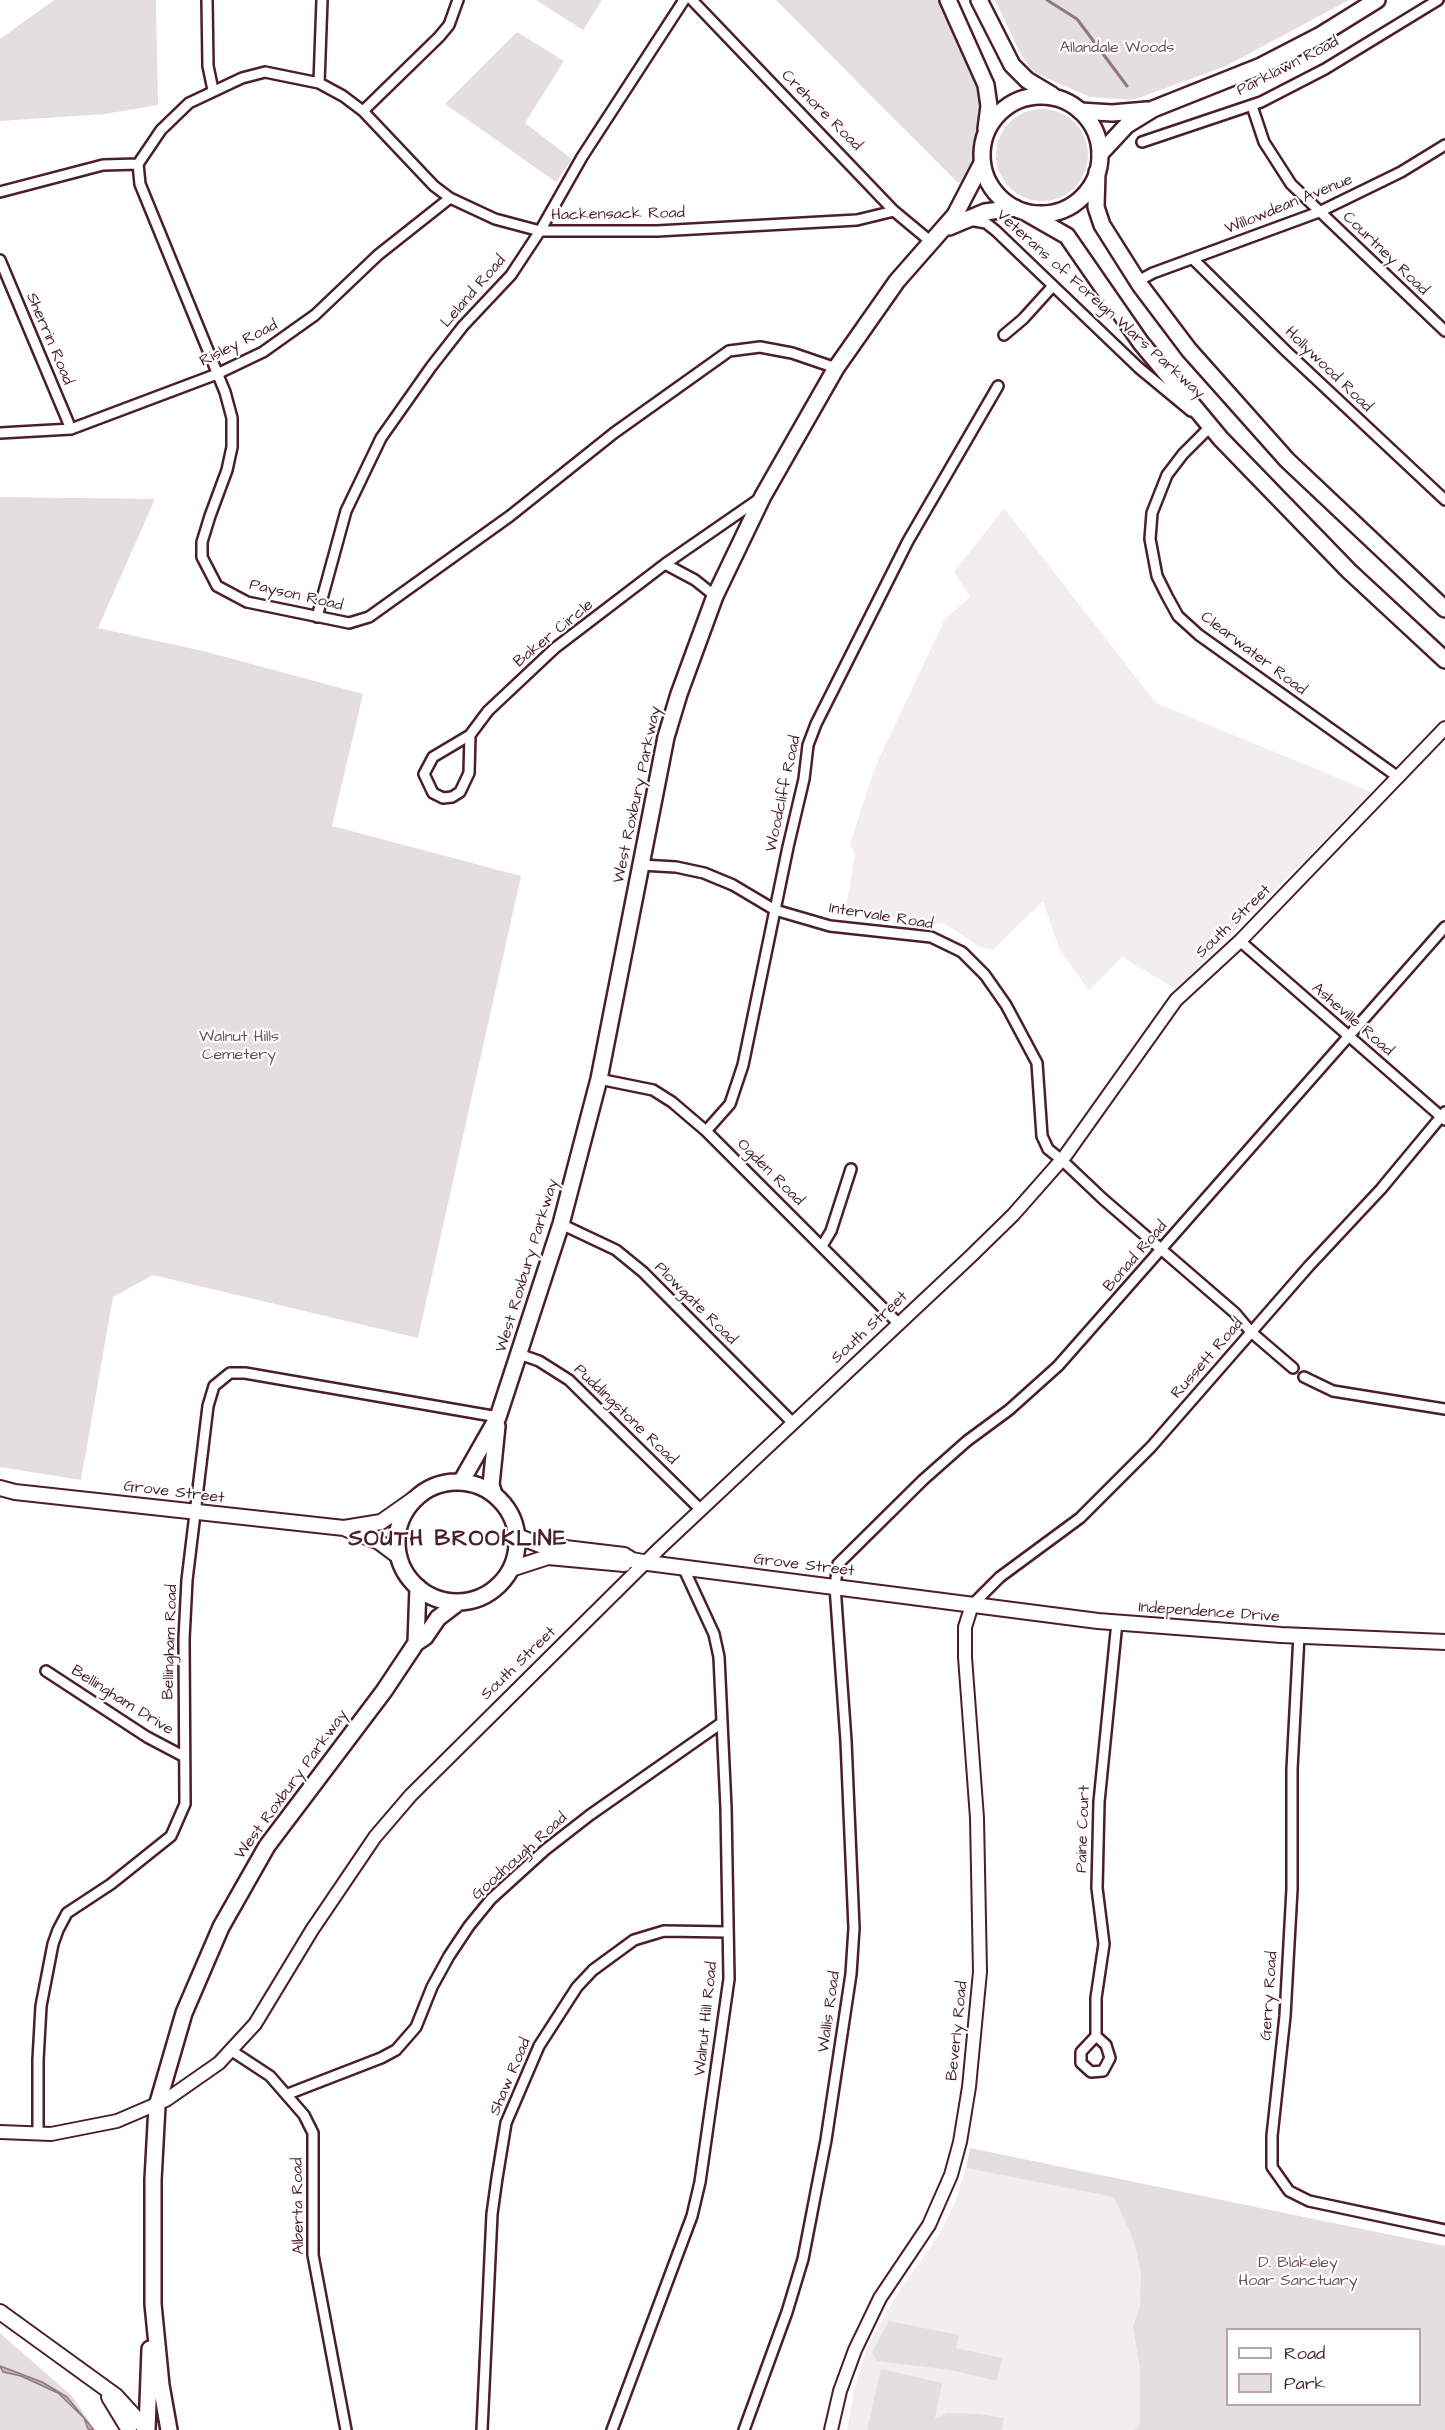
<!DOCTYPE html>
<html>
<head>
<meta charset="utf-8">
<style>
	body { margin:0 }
	#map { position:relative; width:1445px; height:2430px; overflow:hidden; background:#fff; font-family:"Architects Daughter",sans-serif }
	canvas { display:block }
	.legend { position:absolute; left:1226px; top:2328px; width:195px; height:78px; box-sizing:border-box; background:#fff; border:2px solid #b7a5aa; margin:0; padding:8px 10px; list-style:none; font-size:18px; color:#4a1f2b }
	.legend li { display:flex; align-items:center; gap:12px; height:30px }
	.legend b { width:30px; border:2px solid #b7a5aa }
</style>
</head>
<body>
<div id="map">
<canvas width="1445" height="2430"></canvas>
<ul class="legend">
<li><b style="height:8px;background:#fff"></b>Road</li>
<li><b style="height:16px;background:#e5dee0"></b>Park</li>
</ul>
</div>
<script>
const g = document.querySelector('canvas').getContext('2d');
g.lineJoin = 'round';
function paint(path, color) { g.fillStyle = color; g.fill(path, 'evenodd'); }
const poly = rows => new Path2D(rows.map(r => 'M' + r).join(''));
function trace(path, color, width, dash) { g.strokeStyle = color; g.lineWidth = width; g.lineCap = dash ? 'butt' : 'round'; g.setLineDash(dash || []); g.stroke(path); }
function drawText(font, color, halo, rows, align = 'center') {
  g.font = font + ' "Architects Daughter",sans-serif'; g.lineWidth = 4.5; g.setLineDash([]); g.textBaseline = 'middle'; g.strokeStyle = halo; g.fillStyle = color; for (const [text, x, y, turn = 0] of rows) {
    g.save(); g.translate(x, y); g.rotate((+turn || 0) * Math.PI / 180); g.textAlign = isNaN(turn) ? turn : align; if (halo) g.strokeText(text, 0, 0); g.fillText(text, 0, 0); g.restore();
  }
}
const built = poly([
	[1004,508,1156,703,1372,792,1176,989,1122,957,1089,991,1059,948,1043,901,993,950,980,947,945,924,845,912,855,854,850,844,875,767,945,619,970,597,954,572],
	[966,2168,1247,2221,1228,2330,1204,2430,847,2430,854,2390,868,2345,898,2293,940,2233,955,2202]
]);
const green = poly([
	[54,0,156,0,158,105,105,114,0,121,0,39],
	[536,0,602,0,583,30],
	[776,0,938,0,981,85,982,113,973,142,972,175,958,183],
	[995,0,1349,0,1226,66,1133,100,1090,97,1035,73,1022,57],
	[517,32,564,61,525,123,572,159,556,182,445,104],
	'996 155a46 46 0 1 1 92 0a46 46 0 1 1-92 0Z',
	[0,497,155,499,98,628,203,651,363,694,332,826,521,876,418,1338,153,1275,113,1297,81,1480,0,1467],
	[970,2148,1445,2246,1445,2430,1135,2430,1140,2424,1140,2370,1133,2326,1140,2307,1141,2273,1134,2241,1114,2197,966,2168],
	[1228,2330,1420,2330,1420,2404,1228,2404],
	[889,2321,959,2335,956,2348,1002,2358,997,2381,951,2370,877,2361,872,2352],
	[0,2333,72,2396,95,2430,0,2430],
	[881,2369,942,2383,935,2419,947,2413,979,2414,1004,2418,1002,2430,867,2430]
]);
const water = poly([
	[0,2366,42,2382,67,2397,94,2430,88,2429,84,2418,58,2393,21,2376,3,2372,0,2366]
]);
const stream = poly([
	[1047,0,1077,19,1127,86]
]);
const minor = poly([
	[207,0,208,66,213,90],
	[692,0,894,211,930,241],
	[319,83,322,0],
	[1252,106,1264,142,1291,184,1445,331],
	[363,111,439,37,449,25,458,0],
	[1142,142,1261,102,1325,69,1438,0],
	[138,164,140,184,225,392,232,418,232,447,227,470,210,516,202,542,202,557,217,586,247,602,349,623,369,617,510,516,614,433,729,351,760,347,792,353,836,368],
	[0,192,103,165,138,164,161,130,189,103,242,78,265,72,319,83,343,96,363,111,434,186,450,198,495,219,540,231,657,231,857,220,894,211],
	[969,220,986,223,996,231,1139,368,1191,411],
	[1193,259,1286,351,1445,500],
	[0,260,71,429],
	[1138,281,1153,273,1319,212,1401,172,1445,145],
	[1004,335,1023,319,1052,287],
	[1206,424,1210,427,1183,454,1167,475,1152,513,1150,539,1157,576,1167,596,1178,616,1199,635,1398,777],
	[0,433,71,429,217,374,263,352,315,315,378,255,450,198],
	[665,564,759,499],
	[317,617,346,511,381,438,431,367,463,326,511,275,540,231,582,157,684,0],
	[470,735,469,773,460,792,452,797,443,798,433,793,424,774,433,757,470,735,488,711,555,648,665,564,695,580,715,596],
	[641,865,676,867,704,873,733,885,775,910,830,926,931,937,962,952,985,975,1006,1005,1037,1063,1042,1136,1048,1149,1058,1157],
	[1240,941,1445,1120],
	[599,1079,653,1090,672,1102,706,1131,899,1324],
	[706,1131,730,1104,743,1065,788,847,804,779,808,745,816,724,908,541,998,386],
	[1065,1163,1103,1199,1235,1313,1251,1332,1293,1368],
	[561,1224,616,1250,643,1272,793,1423],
	[822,1246,831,1231,851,1169],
	[519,1354,539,1361,569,1380,701,1510],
	[1304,1377,1333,1391,1445,1409],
	[972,1605,1000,1577,1080,1518,1151,1447,1309,1266,1381,1189,1445,1112],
	[1299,1635,1292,1769,1292,1889,1285,2016,1272,2136,1272,2167,1289,2191,1309,2201,1445,2230],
	[46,1671,147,1737,183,1756],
	[1096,2036,1081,2052,1081,2063,1091,2072,1103,2071,1110,2058,1106,2045,1096,2036,1096,1998,1104,1944,1097,1888,1099,1802,1117,1622],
	[232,2051,270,2076,304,2115,313,2133,313,2255,346,2430],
	[288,2094,381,2058,396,2050,416,2027,432,1987,449,1956,469,1926,491,1899,545,1850,590,1815,720,1724],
	[38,2134,38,2060,41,2006,53,1944,58,1930,67,1913,111,1884,171,1836,185,1804,184,1639,187,1580,208,1406,214,1386,230,1373,245,1373,498,1417],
	[482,2430,492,2214,497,2178,506,2123,539,2046,577,1987,593,1970,634,1940,664,1931,728,1932],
	[612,2430,692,2216,700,2182,729,1979,726,1808,719,1657,714,1634,683,1567],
	[744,2430,787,2312,803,2259,826,2140,851,1974,854,1928,846,1741,835,1586,838,1564,923,1480,967,1441,1009,1410,1058,1366,1445,927]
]);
const tertiary = poly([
	[1065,1156,1176,1000,1240,941,1445,728],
	[0,2132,51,2134,117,2121,166,2100,219,2063,255,2024,312,1930,375,1837,411,1795,660,1548,970,1257,1013,1215,1058,1164],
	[831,2430,840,2391,855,2350,880,2298,929,2225,951,2175,960,2142,969,2087,980,1972,977,1818,965,1657,965,1627,972,1605]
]);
const secondary = poly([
	[0,1488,15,1492,344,1528,381,1522,418,1496],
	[346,1529,379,1542,399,1557],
	[517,1536,540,1545,624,1555,632,1560,648,1563,1098,1621,1281,1635,1445,1642],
	[511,1569,548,1557,624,1564],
	[0,2312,116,2396,147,2430],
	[109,2397,129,2430]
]);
const primary = poly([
	[1080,111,1112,113,1147,110],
	[1100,154,1127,125,1153,109,1261,66,1319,36,1377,0],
	[949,227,985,212,1015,208],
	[461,1482,498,1417,561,1224,599,1079,666,737,679,694,715,596,763,496,836,368,897,281,955,215,982,163],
	'397 1542a60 60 0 1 1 120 0a60 60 0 1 1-120 0Z',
	[494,1494,491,1485,497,1426],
	[416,1643,418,1587],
	[147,2430,150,2349],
	[169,2430,161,2385,153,2304,153,2180,157,2106,184,2013,221,1927,267,1846,384,1691,416,1643,425,1637,438,1618,459,1602]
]);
const trunk = poly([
	[948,0,986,85,989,106,986,129],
	[979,0,1012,65,1027,80,1052,95],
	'982 155a59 59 0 1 1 118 0a59 59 0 1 1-118 0Z',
	[1097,172,1096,207,1102,225,1140,285,1189,350,1287,460,1445,609],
	[1025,212,1067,236,1141,343,1221,439,1349,571,1445,660]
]);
const parkNames = [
	["Allandale Woods",1117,49],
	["Walnut Hills",239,1038],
	["Cemetery",239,1056],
	["D. Blakeley",1298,2264],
	["Hoar Sanctuary",1298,2282]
];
const streetNames = [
	["Parklawn Road",1288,67,-27],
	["Crehore Road",821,111,45],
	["Willowdean Avenue",1289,205,-22],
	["Hackensack Road",618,215,-1],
	["Courtney Road",1385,254,44],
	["Leland Road",474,292,-49],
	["Veterans of Foreign Wars Parkway",1100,305,42],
	["Sherrin Road",49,339,67],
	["Risley Road",239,344,-27],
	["Hollywood Road",1328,370,44],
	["Payson Road",296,596,13],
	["Baker Circle",554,634,-39],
	["Clearwater Road",1253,654,37],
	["Woodcliff Road",784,794,-78],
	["West Roxbury Parkway",638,795,-78],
	["Intervale Road",881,917,9],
	["South Street",1234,922,-44],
	["Asheville Road",1352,1020,41],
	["Ogden Road",770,1173,45],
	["Bonad Road",1136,1257,-49],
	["West Roxbury Parkway",528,1266,-73],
	["Plowgate Road",695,1304,45],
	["South Street",870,1328,-43],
	["Russett Road",1208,1359,-49],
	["Puddingstone Road",625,1415,44],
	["Grove Street",174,1493,7],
	["Grove Street",804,1566,7],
	["Independence Drive",1209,1613,4],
	["Bellingham Road",171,1642,-88],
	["South Street",519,1664,-44],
	["Bellingham Drive",122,1701,32],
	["West Roxbury Parkway",292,1785,-54],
	["Paine Court",1084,1829,-88],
	["Goodnough Road",520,1857,-42],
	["Gerry Road",1270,1996,-86],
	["Wallis Road",830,2012,-82],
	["Walnut Hill Road",707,2019,-84],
	["Beverly Road",958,2031,-84],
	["Shaw Road",511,2077,-67],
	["Alberta Road",299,2206,-91]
];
const districtNames = [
	["SOUTH BROOKLINE",458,1540]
];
paint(built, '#f2eeef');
paint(green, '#e5dee0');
paint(water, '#c1b3b6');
trace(water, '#91787e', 1.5);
trace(stream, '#91787e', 3);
trace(minor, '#4a1f2b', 14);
trace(tertiary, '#4a1f2b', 16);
trace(secondary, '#4a1f2b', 18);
trace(primary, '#4a1f2b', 20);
trace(trunk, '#4a1f2b', 20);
trace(minor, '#fff', 9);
trace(tertiary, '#fff', 12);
trace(secondary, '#fff', 14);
trace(primary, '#fff', 15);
trace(trunk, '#fff', 15);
drawText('16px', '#714f58', '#fff', parkNames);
drawText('16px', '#4a1f2b', '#fff', streetNames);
g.letterSpacing = '1.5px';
drawText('bold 22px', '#4a1f2b', '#fff', districtNames);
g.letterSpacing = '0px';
</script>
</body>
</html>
